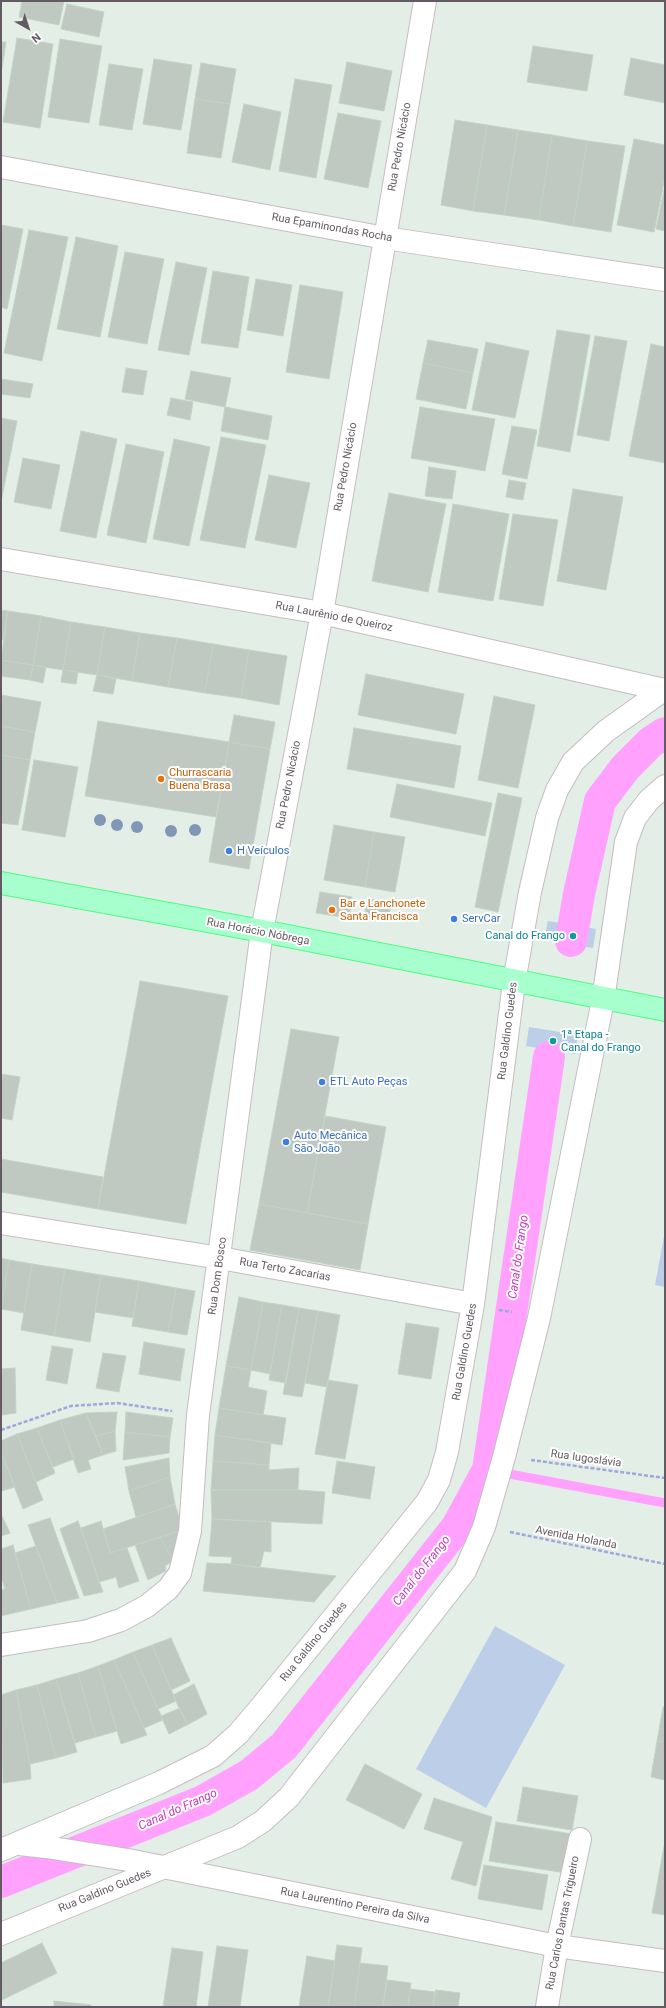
<!DOCTYPE html>
<html>
<head>
<meta charset="utf-8">
<style>
	body { margin:0 }
	#map { position:relative; width:666px; height:2008px; overflow:hidden; background:#e2eee6; font-family:Roboto,sans-serif }
	canvas { display:block }
	.frame { position:absolute; inset:0; border:2px solid #645a63; pointer-events:none }
	.north { position:absolute; left:8px; top:8px; width:40px; height:40px; -webkit-text-stroke:3px #fff; paint-order:stroke; rotate:141deg; font-size:11px; font-weight:700; line-height:16px; text-align:center; color:#645a63 }
	.north::after { content:''; display:block; margin:auto; width:14px; height:18px; background:#645a63; clip-path:polygon(50% 0,100% 100%,50% 72%,0 100%) }
</style>
</head>
<body>
<div id="map">
<canvas width="666" height="2008"></canvas>
<div class="frame"></div>
<div class="north">N</div>
</div>
<script>
const g = document.querySelector('canvas').getContext('2d');
g.lineJoin = 'round';
function paint(path, color) { g.fillStyle = color; g.fill(path, 'evenodd'); }
const poly = rows => new Path2D(rows.map(r => 'M' + r).join(''));
function trace(path, color, width, dash) { g.strokeStyle = color; g.lineWidth = width; g.lineCap = dash ? 'butt' : 'round'; g.setLineDash(dash || []); g.stroke(path); }
function drawText(font, color, halo, rows, align = 'center') {
  g.font = font + ' Roboto,sans-serif'; g.lineWidth = 4; g.setLineDash([]); g.textBaseline = 'middle'; g.strokeStyle = halo; g.fillStyle = color; for (const [text, x, y, turn = 0] of rows) {
    g.save(); g.translate(x, y); g.rotate((+turn || 0) * Math.PI / 180); g.textAlign = isNaN(turn) ? turn : align; if (halo) g.strokeText(text, 0, 0); g.fillText(text, 0, 0); g.restore();
  }
}
const green = poly([
	[548,921,596,929,593,948,544,940],
	[529,1027,578,1035,575,1054,526,1046],
	[665,1231,665,1287,655,1285],
	[495,1626,565,1665,486,1808,416,1769]
]);
const stream = poly([
	[488,1470,665,1503]
]);
const canal = poly([
	[571,941,579,894,600,801,625,768,651,742,665,733],
	[1,1882,203,1801,249,1775,284,1746,457,1527,488,1470,549,1057]
]);
const building = poly([
	[22,1,64,1,59,25,19,17,22,1],
	[67,4,104,12,99,37,61,29,67,4],
	[17,38,53,44,40,128,3,122,17,38],
	[60,39,102,46,89,123,48,117,60,39],
	[1,42,6,42,1,75,1,42],
	[533,46,593,55,587,91,527,82,533,46],
	[631,58,665,65,665,103,624,95,631,58],
	[154,59,192,65,181,130,143,124,154,59],
	[347,62,392,71,384,111,339,103,347,62],
	[201,63,236,69,230,104,195,99,201,63],
	[109,64,143,69,132,130,99,125,109,64],
	[295,79,332,85,316,178,279,171,295,79],
	[195,99,230,104,221,158,187,153,195,99],
	[244,104,281,112,270,170,232,162,244,104],
	[338,113,381,121,368,188,324,179,338,113],
	[455,120,487,125,473,211,441,205,455,120],
	[487,125,518,130,504,215,473,211,487,125],
	[518,130,552,135,539,220,504,215,518,130],
	[552,135,587,141,573,226,539,220,552,135],
	[634,139,665,145,665,177,654,232,617,225,634,139],
	[587,141,625,146,611,232,573,226,587,141],
	[665,185,665,231,656,229,665,185],
	[1,225,23,229,7,309,1,307,1,225],
	[29,230,68,237,42,361,4,353,29,230],
	[76,237,118,246,100,337,57,329,76,237],
	[125,252,164,259,147,344,108,337,125,252],
	[176,262,207,268,189,355,158,350,176,262],
	[213,271,249,277,238,348,201,343,213,271],
	[256,279,292,285,283,336,247,330,256,279],
	[300,285,343,292,329,379,286,372,300,285],
	[557,330,590,335,570,452,537,446,557,330],
	[595,336,627,341,609,441,577,435,595,336],
	[428,340,478,349,473,373,423,363,428,340],
	[486,342,529,351,515,418,472,410,486,342],
	[651,344,665,347,665,463,629,456,651,344],
	[423,363,473,373,466,409,416,399,423,363],
	[126,368,147,371,143,395,122,392,126,368],
	[191,371,231,378,225,407,185,399,191,371],
	[1,379,33,384,30,398,1,394,1,379],
	[171,398,193,402,190,420,167,415,171,398],
	[225,407,272,416,268,440,221,431,225,407],
	[420,407,495,419,485,471,411,458,420,407],
	[1,418,17,421,1,502,1,418],
	[512,426,537,430,527,479,502,474,512,426],
	[81,431,117,439,96,538,60,531,81,431],
	[221,437,266,445,245,548,200,540,221,437],
	[174,439,210,447,189,546,153,539,174,439],
	[126,444,164,452,146,543,107,535,126,444],
	[23,458,60,465,51,509,14,502,23,458],
	[429,467,456,471,452,499,425,496,429,467],
	[269,475,310,483,296,548,255,540,269,475],
	[509,480,526,483,523,500,506,497,509,480],
	[573,489,623,497,606,590,557,581,573,489],
	[389,493,446,504,428,592,372,581,389,493],
	[453,504,509,514,493,601,438,592,453,504],
	[513,514,558,520,543,606,499,599,513,514],
	[1,610,8,611,3,640,1,639,1,610],
	[8,611,41,616,33,665,1,660,8,611],
	[41,616,71,622,63,670,33,665,41,616],
	[71,622,105,627,97,675,63,670,71,622],
	[105,627,140,633,132,681,97,675,105,627],
	[140,633,177,638,168,687,132,681,140,633],
	[177,638,213,644,205,693,168,687,177,638],
	[213,644,249,650,241,698,205,693,213,644],
	[249,650,287,656,279,705,241,698,249,650],
	[1,660,33,665,30,680,1,676,1,660],
	[33,665,46,667,43,683,30,680,33,665],
	[63,670,78,672,76,684,61,682,63,670],
	[366,674,464,694,456,734,358,715,366,674],
	[97,675,116,679,113,694,93,691,97,675],
	[1,695,41,702,35,732,1,726,1,695],
	[494,696,535,705,518,788,478,780,494,696],
	[234,715,275,722,270,749,229,742,234,715],
	[98,721,229,742,216,817,85,796,98,721],
	[1,726,35,732,30,760,1,755,1,726],
	[354,728,461,746,454,788,347,769,354,728],
	[229,742,270,749,249,869,209,862,229,742],
	[1,755,30,760,18,825,1,823,1,755],
	[34,760,78,767,65,837,22,830,34,760],
	[397,784,492,803,485,836,390,817,397,784],
	[498,793,522,798,498,912,475,907,498,793],
	[334,825,374,832,365,887,324,880,334,825],
	[374,832,405,837,395,892,365,887,374,832],
	[320,892,352,897,349,918,316,913,320,892],
	[368,899,391,902,388,921,364,917,368,899],
	[140,981,228,996,186,1224,98,1209,140,981],
	[291,1029,339,1037,307,1213,259,1204,291,1029],
	[1,1074,20,1077,12,1120,1,1118,1,1074],
	[325,1116,386,1127,368,1224,307,1213,325,1116],
	[1,1159,103,1177,98,1209,1,1192,1,1159],
	[259,1204,368,1224,360,1270,250,1250,259,1204],
	[1,1258,9,1260,1,1309,1,1258],
	[9,1260,32,1264,24,1313,1,1309,9,1260],
	[32,1264,65,1269,54,1336,21,1330,32,1264],
	[65,1269,101,1275,90,1342,54,1336,65,1269],
	[101,1275,139,1281,133,1318,95,1312,101,1275],
	[139,1281,176,1288,168,1332,132,1326,139,1281],
	[176,1288,195,1291,187,1335,168,1332,176,1288],
	[239,1297,263,1302,251,1370,226,1366,239,1297],
	[263,1302,282,1305,270,1374,251,1370,263,1302],
	[282,1305,299,1308,286,1383,269,1380,282,1305],
	[299,1308,318,1311,302,1397,283,1394,299,1308],
	[318,1311,340,1315,327,1387,305,1383,318,1311],
	[406,1323,439,1328,431,1379,398,1374,406,1323],
	[144,1342,185,1349,180,1381,139,1374,144,1342],
	[52,1346,73,1349,67,1384,46,1380,52,1346],
	[103,1353,126,1356,119,1392,96,1388,103,1353],
	[226,1366,251,1370,248,1387,267,1391,263,1415,219,1408,226,1366],
	[15,1368,16,1413,1,1415,1,1369,15,1368],
	[328,1380,358,1385,345,1459,315,1454,328,1380],
	[219,1408,286,1418,282,1445,215,1435,219,1408],
	[117,1412,115,1431,96,1436,86,1413,117,1412],
	[126,1412,173,1418,170,1437,125,1432,126,1412],
	[86,1413,103,1455,88,1460,91,1469,78,1473,60,1420,86,1413],
	[60,1420,74,1459,53,1467,37,1428,60,1420],
	[37,1428,55,1473,36,1482,17,1434,37,1428],
	[115,1431,116,1451,103,1455,96,1436,115,1431],
	[125,1432,170,1437,169,1453,123,1460,125,1432],
	[17,1434,43,1500,23,1509,1,1452,1,1441,17,1434],
	[215,1435,271,1443,269,1465,213,1461,215,1435],
	[1,1452,15,1487,1,1491,1,1452],
	[169,1458,170,1477,129,1491,125,1467,169,1458],
	[213,1461,269,1465,269,1470,299,1468,298,1490,211,1490,213,1461],
	[337,1461,375,1467,370,1499,332,1493,337,1461],
	[170,1477,175,1504,136,1517,129,1491,170,1477],
	[211,1490,298,1490,325,1492,322,1524,212,1519,211,1490],
	[175,1504,183,1530,110,1553,103,1529,175,1504],
	[1,1514,10,1533,1,1536,1,1514],
	[50,1518,79,1598,57,1603,28,1525,50,1518],
	[212,1519,271,1522,271,1552,264,1551,260,1568,231,1564,232,1557,209,1556,212,1519],
	[78,1521,103,1592,84,1596,60,1529,78,1521],
	[101,1521,110,1553,127,1548,139,1581,119,1588,116,1577,99,1582,81,1528,101,1521],
	[183,1530,173,1561,160,1537,183,1530],
	[160,1537,173,1561,165,1566,166,1571,148,1580,135,1545,160,1537],
	[13,1545,31,1609,1,1616,1,1590,5,1589,1,1576,1,1549,13,1545],
	[36,1546,57,1603,31,1609,15,1553,36,1546],
	[207,1563,231,1564,336,1576,314,1602,203,1591,207,1563],
	[171,1638,190,1681,171,1690,152,1645,171,1638],
	[152,1645,176,1701,158,1709,133,1652,152,1645],
	[133,1652,163,1720,144,1728,114,1660,133,1652],
	[114,1660,147,1735,121,1744,98,1666,114,1660],
	[98,1666,117,1731,96,1737,78,1673,98,1666],
	[78,1673,96,1737,75,1743,56,1679,78,1673],
	[56,1679,77,1752,56,1758,37,1685,56,1679],
	[194,1684,207,1714,187,1725,173,1695,194,1684],
	[37,1685,56,1758,30,1764,16,1690,37,1685],
	[16,1690,30,1764,31,1779,3,1783,1,1695,16,1690],
	[663,1707,665,1707,665,1742,657,1741,663,1707],
	[180,1708,187,1725,169,1734,161,1716,180,1708],
	[657,1741,665,1742,665,1780,651,1777,657,1741],
	[365,1764,422,1794,404,1829,346,1800,365,1764],
	[523,1787,578,1796,572,1830,517,1821,523,1787],
	[434,1798,492,1817,476,1886,451,1879,463,1842,424,1829,434,1798],
	[496,1822,572,1834,566,1873,489,1861,496,1822],
	[665,1841,665,1915,652,1913,665,1841],
	[484,1865,548,1875,542,1910,478,1899,484,1865],
	[42,1943,57,1973,2,2000,1,1963,42,1943],
	[337,1945,362,1948,354,2007,328,2007,337,1945],
	[217,1946,248,1950,240,2007,208,2007,217,1946],
	[172,1948,203,1952,196,2007,163,2007,172,1948],
	[307,1956,335,1961,328,2007,299,2007,307,1956],
	[360,1963,388,1966,383,2007,354,2007,360,1963],
	[387,1980,411,1983,408,2007,383,2007,387,1980],
	[410,1989,435,1992,433,2007,408,2007,410,1989],
	[436,1990,460,1993,458,2007,433,2007,436,1990],
	[54,2001,91,2005,91,2007,54,2007,54,2001]
]);
const path = poly([
	[499,1310,512,1312],
	[1,1430,71,1406,117,1403,172,1411],
	[531,1460,665,1478],
	[510,1532,665,1564]
]);
const pedestrian = poly([
	[603,1000,626,842,635,818,649,800,665,786]
]);
const minor = poly([
	[1,167,385,238,665,280],
	[1,559,322,613,665,690],
	[1,1223,220,1258,473,1304],
	[1,1645,88,1631,121,1620,147,1606,168,1589,180,1573,190,1531,198,1415,262,931],
	[19,1844,46,1847,128,1860,557,1946,665,1961],
	[1,1850,159,1783,213,1756,238,1734,261,1707,427,1502,439,1480,447,1452,473,1304,514,982,530,892,547,818,557,790,573,762,606,731,665,689],
	[1,1934,238,1837,263,1821,289,1797,465,1571,484,1527,504,1457,539,1318,603,1000],
	[547,2007,557,1946,580,1839]
]);
const secondary = poly([
	[262,931,322,613,425,1]
]);
const primary = poly([
	[1,883,262,931,665,1010]
]);
const trees = [
	[100,820],
	[117,825],
	[137,827],
	[195,830],
	[171,831]
];
const markers = [
	[161,779,4,"#e8710a"],
	[229,851,4,"#3f7fe0"],
	[332,910,4,"#e8710a"],
	[454,919,4,"#3f7fe0"],
	[573,936,4,"#0f9aa8"],
	[553,1041,4,"#0f9aa8"],
	[322,1082,4,"#3f7fe0"],
	[286,1142,4,"#3f7fe0"]
];
const streetNames = [
	["Rua Pedro Nicácio",400,147,-80],
	["Rua Epaminondas Rocha",332,228,10],
	["Rua Pedro Nicácio",346,467,-80],
	["Rua Laurênio de Queiroz",334,617,11],
	["Rua Pedro Nicácio",289,785,-79],
	["Rua Horácio Nóbrega",258,932,11],
	["Rua Galdino Guedes",508,1031,-83],
	["Rua Terto Zacarias",285,1270,10],
	["Rua Dom Bosco",218,1276,-82],
	["Rua Galdino Guedes",465,1352,-80],
	["Rua Iugoslávia",586,1459,8],
	["Avenida Holanda",576,1538,11],
	["Rua Galdino Guedes",314,1642,-51],
	["Rua Galdino Guedes",105,1891,-22],
	["Rua Laurentino Pereira da Silva",355,1906,11],
	["Rua Carlos Dantas Trigueiro",563,1923,-79]
];
const foodNames = [
	["Churrascaria",169,773],
	["Buena Brasa",169,786],
	["Bar e Lanchonete",340,904],
	["Santa Francisca",340,917]
];
const shopNames = [
	["H Veículos",237,851],
	["ServCar",462,919],
	["ETL Auto Peças",330,1082],
	["Auto Mecânica",294,1136],
	["São João",294,1149]
];
const cultureNames = [
	["Canal do Frango",565,936],
	["1ª Etapa -",561,1035,"left"],
	["Canal do Frango",561,1048,"left"]
];
const waterNames = [
	["Canal do Frango",519,1257,-82],
	["Canal do Frango",422,1571,-52],
	["Canal do Frango",178,1810,-24]
];
paint(green, '#bccee8');
trace(stream, '#ffa1fd', 9);
trace(canal, '#ffa1fd', 32);
paint(building, '#bfc9c2');
trace(building, '#c0d4c5', 1);
trace(pedestrian, '#c4bcc3', 24);
trace(minor, '#c4bcc3', 24);
trace(secondary, '#c7bdc5', 24);
trace(primary, '#4dfc82', 24);
trace(path, '#9ea8db', 2.5, [4, 2]);
trace(pedestrian, '#fff', 22);
trace(minor, '#fff', 22);
trace(secondary, '#fff', 22);
trace(primary, '#a6ffcc', 22);
g.fillStyle = '#8098b5';
for (const [x, y] of trees) { g.beginPath(); g.arc(x, y, 6, 0, 2 * Math.PI); g.fill(); }
for (const [x, y, r, color] of markers) { const dot = new Path2D(); dot.arc(x, y, r, 0, 2 * Math.PI); g.fillStyle = color; g.fill(dot); trace(dot, '#fff', 1.5); }
drawText('11px', '#645a63', '#fff', streetNames);
drawText('11px', '#c56008', '#fff', foodNames, 'left');
drawText('11px', '#366cbe', '#fff', shopNames, 'left');
drawText('11px', '#0d838f', '#fff', cultureNames, 'right');
drawText('italic 12px', '#c339b5', '#fff', waterNames);
</script>
</body>
</html>
